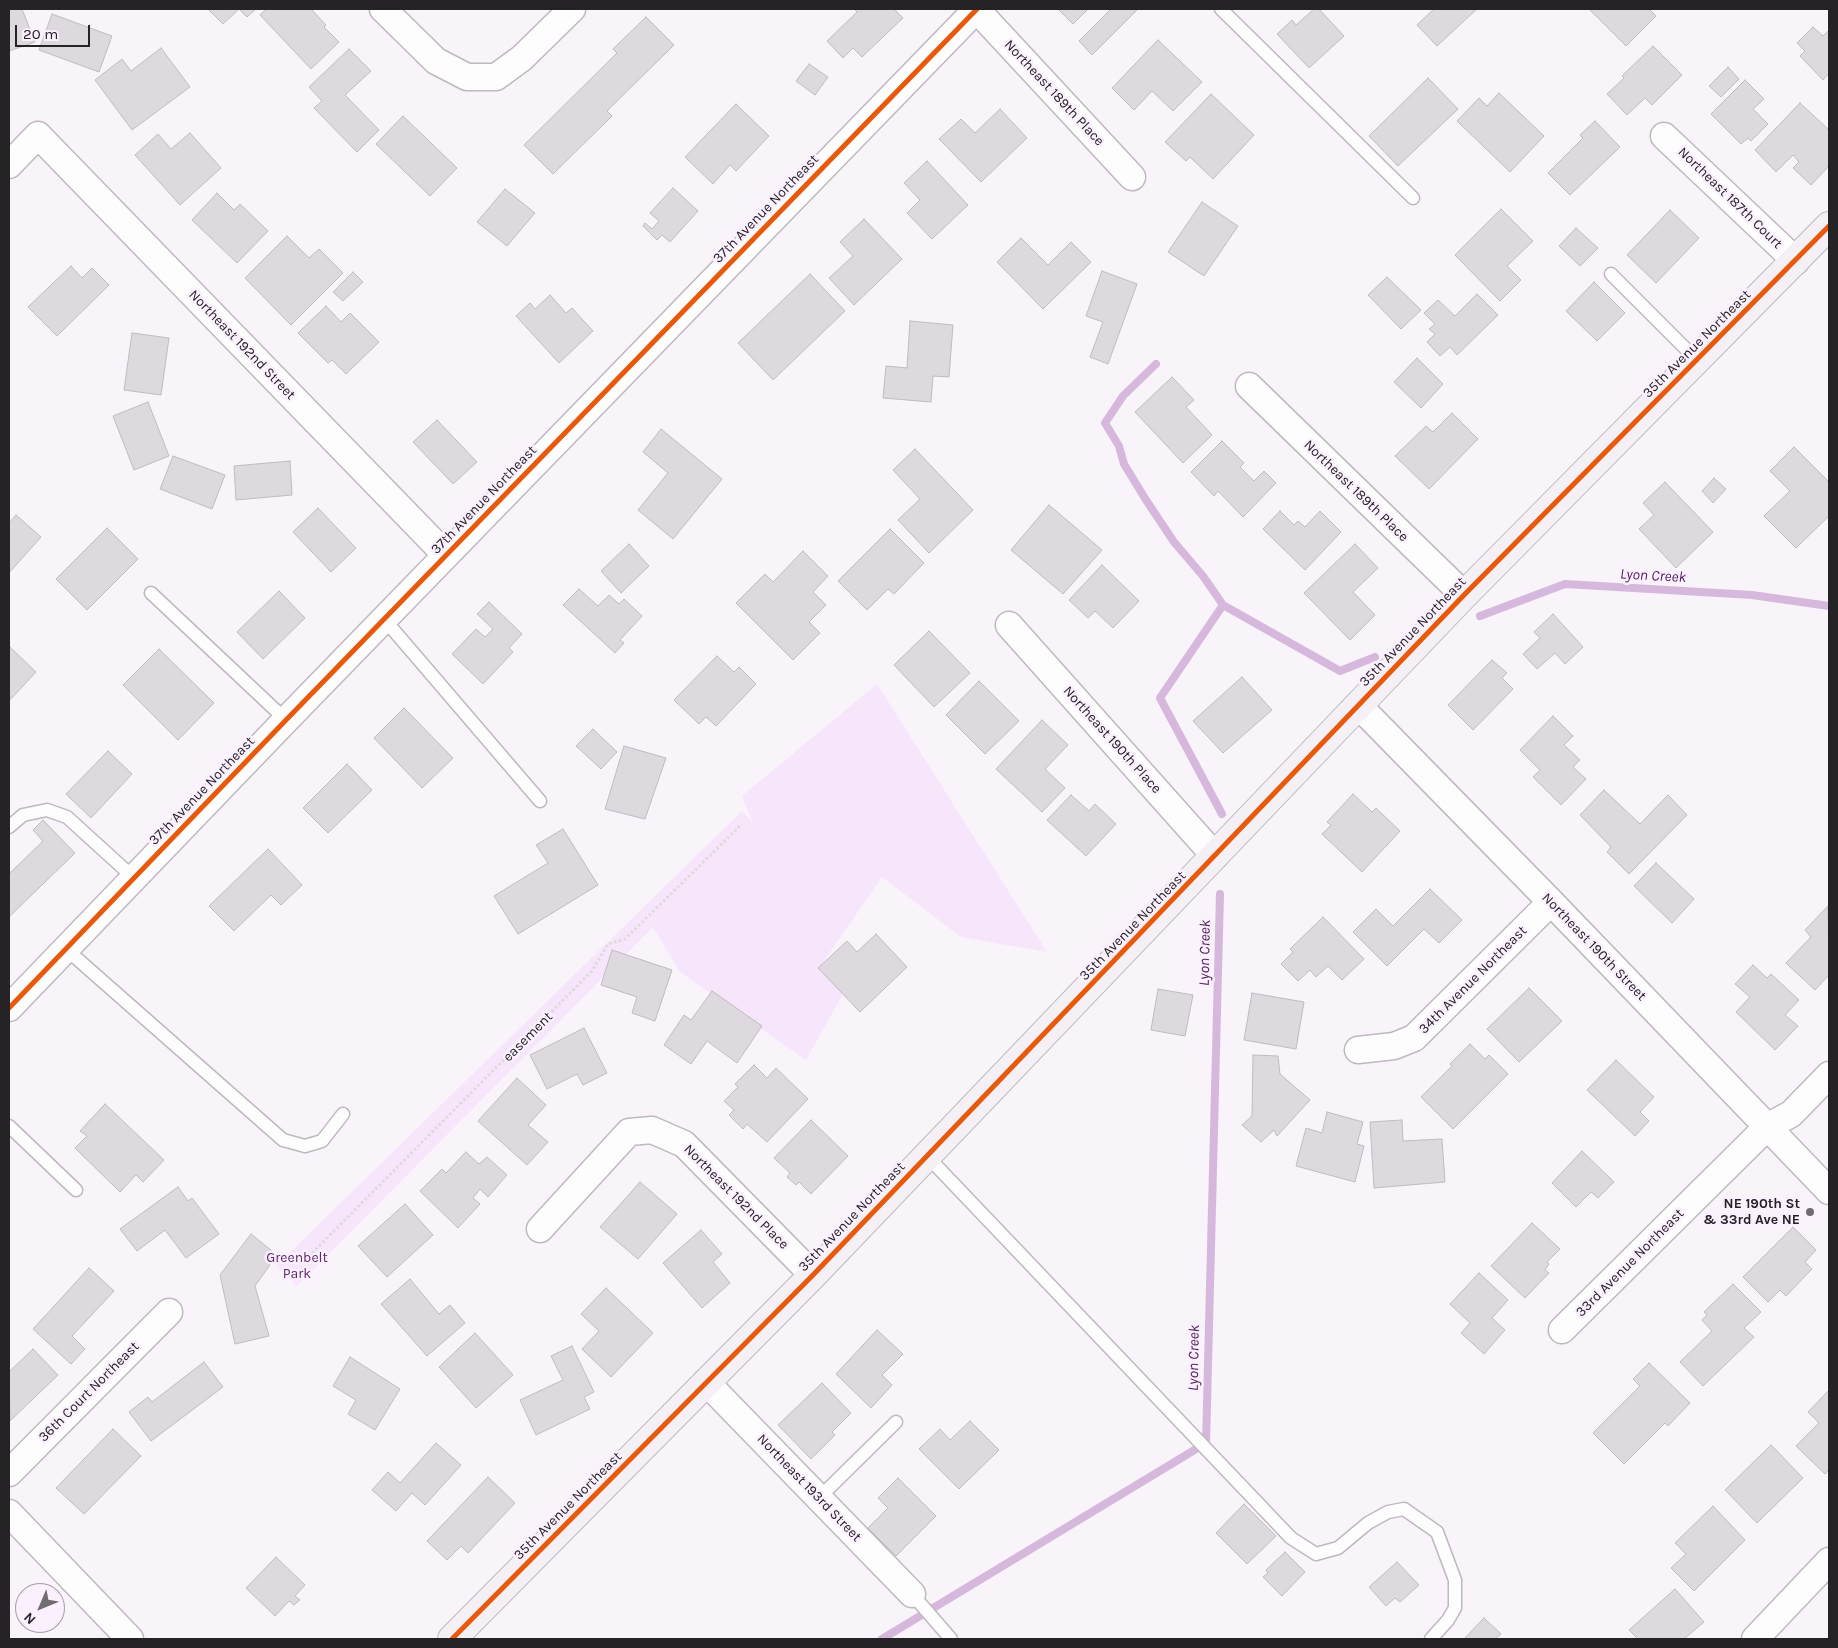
<!DOCTYPE html>
<html>
<head>
<meta charset="utf-8">
<style>
	body { margin:0 }
	#map { position:relative; width:1838px; height:1648px; overflow:hidden; background:#f9f3fa; font-family:Karla,sans-serif }
	canvas { display:block }
	.frame { position:absolute; inset:0; border:10px solid #262327; pointer-events:none }
	.north { position:absolute; left:15px; top:1583px; width:50px; height:50px; box-sizing:border-box; background:#fbf0fd; border:1px solid #a69ea7; border-radius:50%; rotate:225deg; font-size:14px; font-weight:700; line-height:20px; text-align:center; color:#262327 }
	.north::after { content:''; display:block; margin:auto; width:18px; height:22px; background:#706c71; clip-path:polygon(50% 0,100% 100%,50% 72%,0 100%) }
	.scale { position:absolute; left:15px; top:25px; width:75px; height:22px; box-sizing:border-box; border:2px solid #262327; border-top:0; padding-left:6px; font-size:15px; line-height:18px; white-space:nowrap; color:#262327; -webkit-text-stroke:4px #fbf0fd; paint-order:stroke }
</style>
</head>
<body>
<div id="map">
<canvas width="1838" height="1648"></canvas>
<div class="frame"></div>
<div class="north">N</div>
<div class="scale">20 m</div>
</div>
<script>
const g = document.querySelector('canvas').getContext('2d');
g.lineJoin = 'round';
function paint(path, color) { g.fillStyle = color; g.fill(path, 'evenodd'); }
const poly = rows => new Path2D(rows.map(r => 'M' + r).join(''));
function trace(path, color, width, dash) { g.strokeStyle = color; g.lineWidth = width; g.lineCap = dash ? 'butt' : 'round'; g.setLineDash(dash || []); g.stroke(path); }
function drawText(font, color, halo, rows, align = 'center') {
  g.font = font + ' Karla,sans-serif'; g.lineWidth = 5; g.setLineDash([]); g.textBaseline = 'middle'; g.strokeStyle = halo; g.fillStyle = color; for (const [text, x, y, turn = 0] of rows) {
    g.save(); g.translate(x, y); g.rotate((+turn || 0) * Math.PI / 180); g.textAlign = isNaN(turn) ? turn : align; if (halo) g.strokeText(text, 0, 0); g.fillText(text, 0, 0); g.restore();
  }
}
const green = poly([
	[877,684,1047,952,961,937,882,877,819,968,843,994,806,1060,680,972,653,927,297,1286,276,1266,742,811,753,823,742,796]
]);
const stream = poly([
	[1156,364,1123,396,1105,423,1119,446,1124,464,1146,500,1174,542,1203,576,1223,605],
	[1480,616,1565,584,1752,595,1829,606],
	[1222,814,1160,698,1223,605,1340,671,1375,657],
	[882,1639,1206,1443,1220,894]
]);
const building = poly([
	[9,9,22,9,35,42,9,51,9,9],
	[208,9,239,9,223,24,208,9],
	[239,9,256,9,247,17,239,9],
	[266,9,311,9,326,25,324,27,339,42,311,69,260,15,266,9],
	[856,9,894,9,903,18,862,57,853,48,843,58,827,41,857,12,855,10,856,9],
	[1058,9,1088,9,1073,24,1058,9],
	[1108,9,1138,9,1092,55,1079,41,1110,10,1108,9],
	[1314,9,1319,9,1344,36,1309,68,1277,34,1292,20,1296,25,1314,9],
	[1434,9,1477,9,1437,46,1417,25,1434,9],
	[1589,9,1649,9,1656,16,1626,46,1589,9],
	[52,14,112,36,99,72,39,50,52,14],
	[646,17,674,45,607,111,612,116,553,174,524,145,617,53,613,49,646,17],
	[1813,27,1823,36,1829,30,1829,73,1823,80,1800,56,1805,51,1797,43,1813,27],
	[1158,40,1202,82,1173,111,1152,91,1134,110,1112,88,1158,40],
	[1653,46,1682,75,1652,105,1645,98,1627,115,1607,94,1624,78,1622,76,1653,46],
	[161,48,190,87,132,130,95,80,122,59,131,71,161,48],
	[349,49,371,71,345,95,379,130,357,152,314,108,322,101,309,87,349,49],
	[809,64,828,77,815,95,796,81,809,64],
	[1728,67,1739,79,1721,97,1709,86,1728,67],
	[1428,78,1458,109,1398,166,1369,136,1428,78],
	[1745,80,1764,99,1753,109,1768,124,1751,141,1748,138,1741,144,1711,114,1745,80],
	[1499,93,1544,136,1510,172,1457,121,1479,98,1487,106,1499,93],
	[1211,94,1254,135,1213,179,1190,157,1186,161,1165,142,1211,94],
	[1800,103,1829,130,1829,166,1811,185,1793,168,1799,162,1793,155,1776,172,1755,150,1800,103],
	[736,104,769,136,736,171,730,165,713,184,685,157,736,104],
	[1000,109,1027,138,981,182,939,139,961,119,975,133,1000,109],
	[403,116,457,168,430,196,376,144,403,116],
	[1595,121,1620,147,1570,195,1548,173,1583,138,1580,135,1595,121],
	[190,133,221,168,180,205,135,155,158,134,171,149,190,133],
	[927,161,968,205,932,239,907,213,920,200,904,183,927,161],
	[673,188,698,211,670,242,662,235,657,240,643,226,645,223,652,229,659,221,650,213,673,188],
	[505,189,535,213,507,246,477,222,505,189],
	[217,193,234,210,240,204,268,231,237,263,192,220,217,193],
	[1202,202,1238,226,1204,276,1168,252,1202,202],
	[1501,209,1533,241,1507,266,1521,280,1500,301,1455,255,1501,209],
	[1670,210,1699,238,1656,283,1627,255,1670,210],
	[864,219,902,259,854,305,829,278,853,256,840,242,864,219],
	[1576,228,1598,248,1580,266,1559,246,1576,228],
	[287,236,309,258,319,249,343,273,291,325,245,278,287,236],
	[1021,238,1048,265,1071,242,1091,262,1043,309,997,262,1021,238],
	[71,266,82,278,92,268,109,285,57,336,28,307,71,266],
	[1102,271,1137,284,1108,364,1090,357,1103,322,1086,316,1102,271],
	[353,272,363,282,343,301,333,292,353,272],
	[810,274,845,311,773,380,738,343,810,274],
	[1387,277,1421,310,1401,329,1368,295,1387,277],
	[1594,282,1625,313,1597,341,1566,311,1594,282],
	[1477,294,1498,315,1457,355,1450,347,1440,356,1427,342,1435,334,1429,329,1435,324,1424,313,1438,300,1455,316,1477,294],
	[550,295,566,313,572,308,593,331,559,363,516,316,530,303,535,309,550,295],
	[326,306,341,322,350,313,379,342,346,374,332,360,328,363,298,333,326,306],
	[910,321,953,325,949,377,933,376,931,402,883,398,886,366,907,368,910,321],
	[132,333,169,338,161,395,124,390,132,333],
	[1417,358,1443,384,1421,408,1394,382,1417,358],
	[1172,377,1194,400,1186,407,1212,435,1183,463,1135,412,1172,377],
	[148,402,169,456,134,470,113,416,148,402],
	[1452,413,1478,439,1429,489,1395,456,1426,426,1433,432,1452,413],
	[437,420,477,462,453,484,413,442,437,420],
	[661,429,722,479,673,539,638,510,668,473,643,452,661,429],
	[1222,441,1244,463,1240,467,1254,481,1264,471,1276,483,1243,517,1218,491,1214,496,1191,472,1222,441],
	[1794,447,1829,482,1829,516,1796,548,1764,516,1790,491,1770,471,1794,447],
	[915,449,973,510,929,553,898,520,920,499,893,470,915,449],
	[173,456,225,475,212,509,160,489,173,456],
	[290,461,292,495,236,500,234,466,290,461],
	[1714,478,1726,489,1713,503,1702,491,1714,478],
	[1665,482,1713,532,1676,568,1639,529,1654,515,1643,503,1665,482],
	[1049,505,1102,550,1063,594,1011,550,1049,505],
	[318,508,356,548,331,572,293,532,318,508],
	[1280,511,1294,525,1298,521,1305,527,1320,511,1341,532,1305,570,1263,529,1280,511],
	[16,515,41,537,9,573,9,523,16,515],
	[107,528,138,559,87,610,56,579,107,528],
	[890,529,924,563,894,594,888,589,867,610,838,581,890,529],
	[629,544,649,566,621,593,601,571,629,544],
	[1355,544,1378,568,1353,592,1375,615,1350,640,1304,593,1355,544],
	[803,551,828,576,813,592,826,605,809,622,820,633,793,660,736,603,765,574,773,582,803,551],
	[1102,565,1139,601,1113,628,1095,611,1088,618,1069,600,1102,565],
	[579,589,598,606,609,595,619,604,624,599,642,616,620,640,624,643,615,653,563,605,579,589],
	[279,591,305,618,263,659,237,632,279,591],
	[489,602,522,634,509,648,513,652,483,684,452,654,476,629,485,637,493,629,477,614,489,602],
	[1553,614,1583,647,1565,664,1555,653,1537,669,1523,654,1540,638,1534,632,1553,614],
	[929,631,970,673,934,707,894,665,929,631],
	[10,647,36,672,9,701,9,649,10,647],
	[159,649,214,703,178,740,123,685,159,649],
	[717,656,734,672,739,667,756,684,716,726,706,717,699,724,674,700,717,656],
	[1492,660,1507,673,1502,678,1513,689,1473,730,1448,705,1492,660],
	[1242,677,1272,710,1223,753,1193,721,1242,677],
	[979,681,1019,721,985,754,946,715,979,681],
	[404,708,453,758,422,788,374,738,404,708],
	[1553,716,1573,736,1564,745,1580,760,1573,767,1586,779,1561,805,1533,777,1540,770,1520,750,1553,716],
	[1042,720,1068,745,1045,769,1065,788,1042,812,996,769,1042,720],
	[593,729,617,752,601,769,576,746,593,729],
	[624,746,666,758,645,819,605,809,624,746],
	[108,751,132,774,91,818,66,794,108,751],
	[347,764,372,790,328,833,303,808,347,764],
	[1604,790,1640,824,1668,795,1687,815,1629,874,1607,852,1611,847,1580,815,1604,790],
	[1353,794,1372,812,1376,808,1400,831,1362,872,1322,834,1331,825,1327,822,1353,794],
	[1071,795,1089,811,1095,804,1116,824,1086,856,1047,820,1071,795],
	[43,820,75,853,9,917,9,874,43,841,33,830,43,820],
	[563,829,598,885,518,934,494,896,548,863,536,845,563,829],
	[268,849,302,885,281,905,271,895,234,931,209,906,268,849],
	[1656,863,1694,899,1672,923,1634,886,1656,863],
	[1430,889,1462,920,1439,943,1424,929,1387,966,1353,932,1376,909,1393,926,1430,889],
	[1828,906,1829,975,1815,990,1786,963,1811,937,1805,930,1828,906],
	[1323,917,1364,959,1342,980,1328,966,1316,977,1310,970,1298,981,1281,964,1293,952,1290,949,1323,917],
	[876,934,907,967,860,1012,818,968,847,941,857,952,876,934],
	[612,950,672,970,655,1021,632,1013,637,997,601,985,612,950],
	[1753,965,1767,978,1771,974,1799,1000,1785,1015,1798,1026,1775,1050,1736,1012,1750,997,1735,984,1753,965],
	[1529,988,1562,1021,1519,1062,1487,1029,1529,988],
	[1158,989,1193,995,1185,1036,1151,1030,1158,989],
	[712,991,762,1026,737,1063,707,1041,691,1064,664,1045,684,1015,691,1020,712,991],
	[1252,993,1304,1002,1296,1049,1244,1040,1252,993],
	[584,1028,607,1073,583,1085,577,1074,547,1089,530,1055,584,1028],
	[1470,1044,1485,1059,1489,1055,1508,1074,1453,1129,1421,1097,1452,1066,1450,1064,1470,1044],
	[1253,1055,1278,1056,1280,1074,1310,1100,1277,1136,1274,1130,1261,1142,1242,1125,1252,1116,1253,1055],
	[1616,1060,1654,1097,1640,1112,1649,1121,1635,1136,1587,1090,1616,1060],
	[754,1065,767,1078,776,1068,808,1099,767,1142,747,1124,743,1129,729,1115,734,1110,724,1101,738,1087,735,1084,754,1065],
	[517,1078,546,1105,528,1125,548,1142,527,1165,478,1121,517,1078],
	[105,1104,164,1160,143,1182,136,1175,120,1192,75,1148,87,1136,80,1131,105,1104],
	[1327,1112,1363,1122,1357,1144,1364,1146,1355,1182,1296,1166,1306,1128,1322,1133,1327,1112],
	[811,1120,848,1156,811,1194,799,1182,796,1185,787,1177,790,1173,774,1158,811,1120],
	[1402,1120,1403,1141,1442,1139,1445,1182,1374,1188,1370,1122,1402,1120],
	[1582,1151,1614,1182,1598,1198,1591,1192,1576,1207,1552,1183,1582,1151],
	[466,1152,479,1164,487,1157,507,1175,488,1197,480,1189,473,1198,480,1204,458,1228,420,1191,442,1169,446,1173,466,1152],
	[640,1182,677,1214,638,1259,600,1227,640,1182],
	[178,1187,188,1201,192,1198,219,1234,186,1258,165,1230,137,1251,120,1229,178,1187],
	[405,1204,433,1235,387,1277,358,1246,405,1204],
	[1532,1223,1560,1249,1547,1262,1549,1264,1545,1270,1549,1273,1525,1298,1491,1266,1532,1223],
	[1793,1227,1816,1250,1805,1262,1812,1269,1786,1296,1780,1290,1768,1302,1743,1277,1793,1227],
	[701,1230,722,1254,713,1262,730,1283,702,1308,663,1263,701,1230],
	[251,1234,277,1255,255,1286,269,1336,235,1344,220,1275,251,1234],
	[89,1268,114,1291,72,1336,85,1349,71,1364,33,1329,89,1268],
	[1479,1273,1508,1300,1492,1318,1505,1330,1484,1354,1461,1333,1470,1323,1450,1304,1479,1273],
	[410,1279,439,1314,450,1305,465,1323,427,1356,381,1304,410,1279],
	[1733,1284,1761,1312,1744,1328,1754,1337,1703,1386,1680,1362,1712,1331,1702,1320,1707,1315,1704,1312,1733,1284],
	[606,1288,653,1333,611,1377,582,1349,599,1331,581,1314,606,1288],
	[877,1330,903,1354,882,1375,892,1385,871,1408,836,1374,877,1330],
	[475,1333,513,1375,476,1408,439,1367,475,1333],
	[572,1346,594,1392,584,1397,590,1409,536,1435,520,1400,563,1380,551,1356,572,1346],
	[33,1349,58,1375,10,1421,9,1372,33,1349],
	[350,1357,400,1389,375,1430,348,1414,356,1400,333,1386,350,1357],
	[204,1362,223,1387,151,1441,129,1412,148,1397,152,1402,204,1362],
	[1649,1363,1690,1403,1668,1426,1665,1423,1624,1464,1593,1433,1640,1386,1633,1379,1649,1363],
	[822,1383,851,1413,832,1432,835,1435,811,1459,778,1425,822,1383],
	[1829,1390,1829,1470,1825,1474,1796,1446,1819,1423,1808,1412,1829,1390],
	[970,1421,999,1450,959,1489,919,1449,940,1429,950,1440,970,1421],
	[113,1429,141,1456,84,1514,56,1488,113,1429],
	[436,1443,461,1465,425,1505,412,1493,396,1511,372,1490,388,1472,400,1483,436,1443],
	[1771,1445,1803,1478,1757,1523,1725,1490,1771,1445],
	[488,1477,515,1503,468,1553,461,1546,447,1560,427,1541,488,1477],
	[898,1478,936,1516,896,1556,868,1528,888,1508,878,1498,898,1478],
	[1244,1504,1276,1536,1247,1564,1216,1533,1244,1504],
	[1713,1506,1745,1540,1694,1591,1671,1568,1686,1554,1675,1543,1713,1506],
	[1285,1552,1305,1572,1282,1596,1263,1577,1268,1573,1266,1570,1285,1552],
	[276,1557,305,1585,295,1596,300,1600,294,1605,289,1601,275,1616,246,1588,276,1557],
	[1397,1562,1419,1585,1400,1602,1395,1598,1386,1606,1369,1587,1397,1562],
	[1675,1589,1704,1622,1684,1639,1638,1639,1629,1630,1675,1589],
	[1484,1618,1501,1634,1495,1639,1464,1639,1484,1618]
]);
const path = poly([
	[312,1253,592,971,608,944,625,939,742,824]
]);
const lane = poly([
	[1221,9,1413,198],
	[1611,274,1697,360],
	[151,593,286,720],
	[384,619,540,801],
	[9,827,23,815,47,810,67,817,134,878],
	[66,949,283,1140,305,1146,322,1141,343,1114],
	[9,1126,76,1190],
	[927,1156,1291,1538,1316,1554,1338,1548,1368,1523,1388,1512,1404,1509,1437,1532,1455,1580,1455,1608,1448,1620,1431,1639],
	[819,1498,896,1422],
	[912,1594,951,1639]
]);
const street = poly([
	[383,9,436,61,467,77,496,77,522,58,572,9],
	[976,9,1132,177],
	[1664,136,1796,261],
	[9,165,38,135,446,555],
	[1249,386,1464,595],
	[1009,625,1215,856],
	[1358,705,1551,902,1829,1191],
	[9,1008,286,720,977,9],
	[1358,1050,1394,1046,1414,1038,1551,902],
	[540,1229,629,1132,652,1130,684,1144,813,1275],
	[1562,1330,1767,1127,1791,1114,1829,1075],
	[706,1382,912,1594],
	[9,1473,169,1312],
	[9,1513,130,1639],
	[1755,1639,1829,1561]
]);
const secondary = poly([
	[452,1639,813,1275,1464,595,1829,226]
]);
const cycleway = poly([
	[9,1008,286,720,977,9],
	[452,1639,813,1275,1464,595,1829,226]
]);
const markers = [
	[1810,1212,5,"#706c71"]
];
const streetNames = [
	["Northeast 189th Place",1054,93,47],
	["Northeast 187th Court",1730,198,44],
	["37th Avenue Northeast",766,209,-46],
	["35th Avenue Northeast",1697,344,-45],
	["Northeast 192nd Street",242,345,46],
	["Northeast 189th Place",1356,491,44],
	["37th Avenue Northeast",484,500,-46],
	["35th Avenue Northeast",1413,632,-46],
	["Northeast 190th Place",1112,740,48],
	["37th Avenue Northeast",202,791,-46],
	["35th Avenue Northeast",1133,926,-46],
	["Northeast 190th Street",1594,947,46],
	["34th Avenue Northeast",1473,980,-45],
	["easement",528,1037,-45],
	["Northeast 192nd Place",736,1197,45],
	["35th Avenue Northeast",852,1217,-46],
	["33rd Avenue Northeast",1630,1263,-45],
	["36th Court Northeast",89,1392,-45],
	["Northeast 193rd Street",809,1488,46],
	["35th Avenue Northeast",568,1506,-45]
];
const poiNames = [
	["NE 190th St",1800,1204],
	["& 33rd Ave NE",1800,1220]
];
const parkNames = [
	["Greenbelt",297,1258],
	["Park",297,1274]
];
const waterNames = [
	["Lyon Creek",1653,576,3],
	["Lyon Creek",1205,953,-89],
	["Lyon Creek",1194,1358,-89]
];
paint(green, '#f7e6fb');
trace(stream, '#d6b8dd', 8);
paint(building, '#ded9df');
trace(building, '#bfbbc0', 1);
trace(lane, '#beb9bf', 15);
trace(street, '#beb9bf', 29);
trace(secondary, '#beb9bf', 30);
trace(path, '#dddadd', 3, [2.5, 2.5]);
trace(lane, '#fefdfe', 12);
trace(street, '#fefdfe', 26);
trace(secondary, '#f4f0f5', 28);
trace(cycleway, '#e8590c', 5);
for (const [x, y, r, color] of markers) { const dot = new Path2D(); dot.arc(x, y, r, 0, 2 * Math.PI); g.fillStyle = color; g.fill(dot); trace(dot, '#fbf0fd', 2); }
drawText('14px', '#262327', '#fbf0fd', streetNames);
drawText('bold 14px', '#262327', '#fbf0fd', poiNames, 'right');
drawText('14px', '#5b2967', '#fbf0fd', parkNames);
drawText('italic 15px', '#4e1d59', '#fbf0fd', waterNames);
</script>
</body>
</html>
